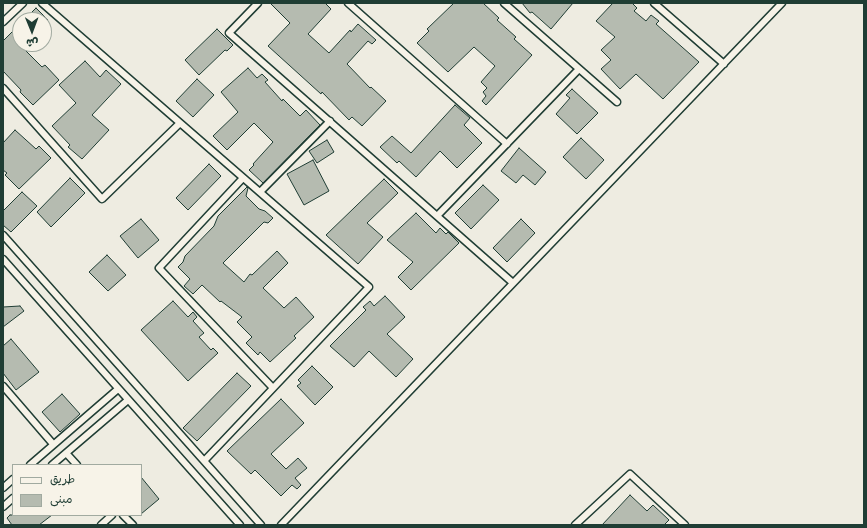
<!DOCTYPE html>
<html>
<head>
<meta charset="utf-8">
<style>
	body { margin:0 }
	#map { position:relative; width:867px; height:528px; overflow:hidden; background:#eeece1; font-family:Mali,"Playpen Sans Arabic",sans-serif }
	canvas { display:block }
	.frame { position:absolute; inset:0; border:4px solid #1f3d34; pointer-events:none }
	.legend { position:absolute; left:12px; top:464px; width:130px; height:52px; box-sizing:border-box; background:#f7f3e8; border:1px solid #a1aaa0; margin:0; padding:5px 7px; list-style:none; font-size:12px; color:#1f3d34 }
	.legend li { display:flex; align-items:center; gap:8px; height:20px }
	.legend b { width:20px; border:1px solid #a1aaa0 }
	.north { position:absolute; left:12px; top:12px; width:40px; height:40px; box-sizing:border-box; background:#f7f3e8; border:1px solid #a1aaa0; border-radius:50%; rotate:179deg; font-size:11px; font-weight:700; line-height:16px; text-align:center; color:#1f3d34 }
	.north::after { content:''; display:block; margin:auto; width:14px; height:18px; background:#1f3d34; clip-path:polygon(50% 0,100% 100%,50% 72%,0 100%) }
</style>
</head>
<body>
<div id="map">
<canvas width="867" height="528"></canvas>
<div class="frame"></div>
<ul class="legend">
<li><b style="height:5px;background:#f7f3e8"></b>طريق</li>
<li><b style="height:11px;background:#b5bbb0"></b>مبنى</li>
</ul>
<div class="north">ش</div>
</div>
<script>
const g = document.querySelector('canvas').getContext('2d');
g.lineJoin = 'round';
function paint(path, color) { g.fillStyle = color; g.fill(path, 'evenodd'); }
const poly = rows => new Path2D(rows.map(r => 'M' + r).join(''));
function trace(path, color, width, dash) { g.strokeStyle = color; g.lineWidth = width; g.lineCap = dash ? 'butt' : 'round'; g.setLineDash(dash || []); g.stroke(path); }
const building = poly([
	[270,3,325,3,331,9,308,34,329,53,350,30,351,32,358,24,376,40,372,44,368,41,347,64,370,88,371,87,386,101,362,126,352,117,349,120,322,92,321,94,268,46,290,23,270,3],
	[454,3,483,3,499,18,497,20,516,37,514,39,532,55,486,105,482,101,486,96,483,92,487,88,481,82,495,66,474,47,448,72,417,43,429,31,427,29,454,3],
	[522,3,573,3,551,29,532,12,530,13,522,3],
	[613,3,632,3,637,8,634,11,646,21,651,15,659,21,656,24,699,62,663,99,636,74,620,89,601,69,611,60,601,50,615,37,596,21,613,3],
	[36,8,48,20,24,20,36,8],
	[20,24,20,44,27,44,24,49,42,67,45,65,59,80,33,105,20,92,21,90,3,71,3,41,20,24],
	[217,29,233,45,227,51,225,50,199,75,185,60,217,29],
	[85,61,100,77,106,70,121,84,92,115,109,130,82,159,68,147,70,145,52,126,76,103,59,85,85,61],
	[248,68,257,78,262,74,268,80,265,82,282,101,283,99,300,116,306,110,320,125,263,183,249,170,254,165,253,164,273,142,254,123,227,150,213,136,238,112,221,92,248,68],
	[197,79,214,95,193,117,176,101,197,79],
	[572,89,598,113,577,134,556,114,570,98,566,95,572,89],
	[455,105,470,118,464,125,482,143,457,168,440,151,416,177,399,161,397,163,380,147,392,136,411,153,455,105],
	[15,130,36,149,39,146,51,158,19,189,5,175,7,173,3,170,3,143,15,130],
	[581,138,604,160,586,179,563,157,581,138],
	[327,140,334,152,317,163,309,151,327,140],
	[519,148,546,172,535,185,523,175,516,183,501,171,519,148],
	[313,160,329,191,304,205,287,174,313,160],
	[209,164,221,176,188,210,176,198,209,164],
	[70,178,85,193,51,227,37,212,70,178],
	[384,179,398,193,367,223,383,237,358,264,326,235,384,179],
	[483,185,499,200,471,229,455,213,483,185],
	[247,187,248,188,246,196,259,209,265,211,273,218,268,223,264,222,223,263,244,282,250,274,252,275,277,251,288,263,263,288,284,308,296,297,314,317,294,336,296,338,270,362,260,352,258,355,246,343,252,337,237,322,242,317,221,301,220,302,202,285,193,294,184,286,190,279,178,267,183,262,185,256,214,226,218,216,247,187],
	[22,192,37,206,11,232,3,225,3,211,22,192],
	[416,213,436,233,440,228,446,234,448,232,459,243,411,290,398,277,413,262,387,240,416,213],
	[141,219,159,240,138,258,120,236,141,219],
	[521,219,535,233,507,262,493,248,521,219],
	[107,255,126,275,108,291,89,272,107,255],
	[385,296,405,317,387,334,413,359,396,377,369,351,354,367,330,346,366,310,363,307,370,301,374,306,385,296],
	[173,301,188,317,193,312,197,317,193,321,204,333,199,337,211,350,213,348,218,353,188,381,141,330,173,301],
	[20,306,24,311,3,327,3,307,20,306],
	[11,339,39,372,16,390,3,373,3,346,11,339],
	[312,366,333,387,315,405,297,386,301,383,298,380,312,366],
	[237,373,251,386,197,441,183,428,237,373],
	[62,394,80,414,60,432,42,412,62,394],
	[281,399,304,423,271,454,286,469,298,458,307,468,295,478,301,485,297,489,292,485,281,496,255,470,251,474,227,451,281,399],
	[141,477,159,499,141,514,141,477],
	[630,495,647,511,653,505,669,520,664,525,602,525,630,495],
	[10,515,52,515,39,525,12,525,7,518,10,515]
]);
const street = poly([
	[42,3,369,287,204,461],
	[258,3,229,33,513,283],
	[348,3,507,144],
	[504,3,617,102],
	[654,3,724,64],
	[3,22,23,3],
	[3,88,102,199,180,123],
	[243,178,159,268,273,388],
	[260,192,330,121],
	[437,216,579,69],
	[3,235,261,525],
	[3,259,240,525],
	[3,386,53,444],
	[66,453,77,465],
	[30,465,118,389],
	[52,465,128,400],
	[3,488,13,479],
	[3,507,13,498],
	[123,515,133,525],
	[101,525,112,515],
	[281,525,782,3],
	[575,525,630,474,685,525]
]);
paint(building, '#b5bbb0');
trace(building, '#1f3d34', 1);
trace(street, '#1f3d34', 9);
trace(street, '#f7f3e8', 6);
</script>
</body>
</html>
